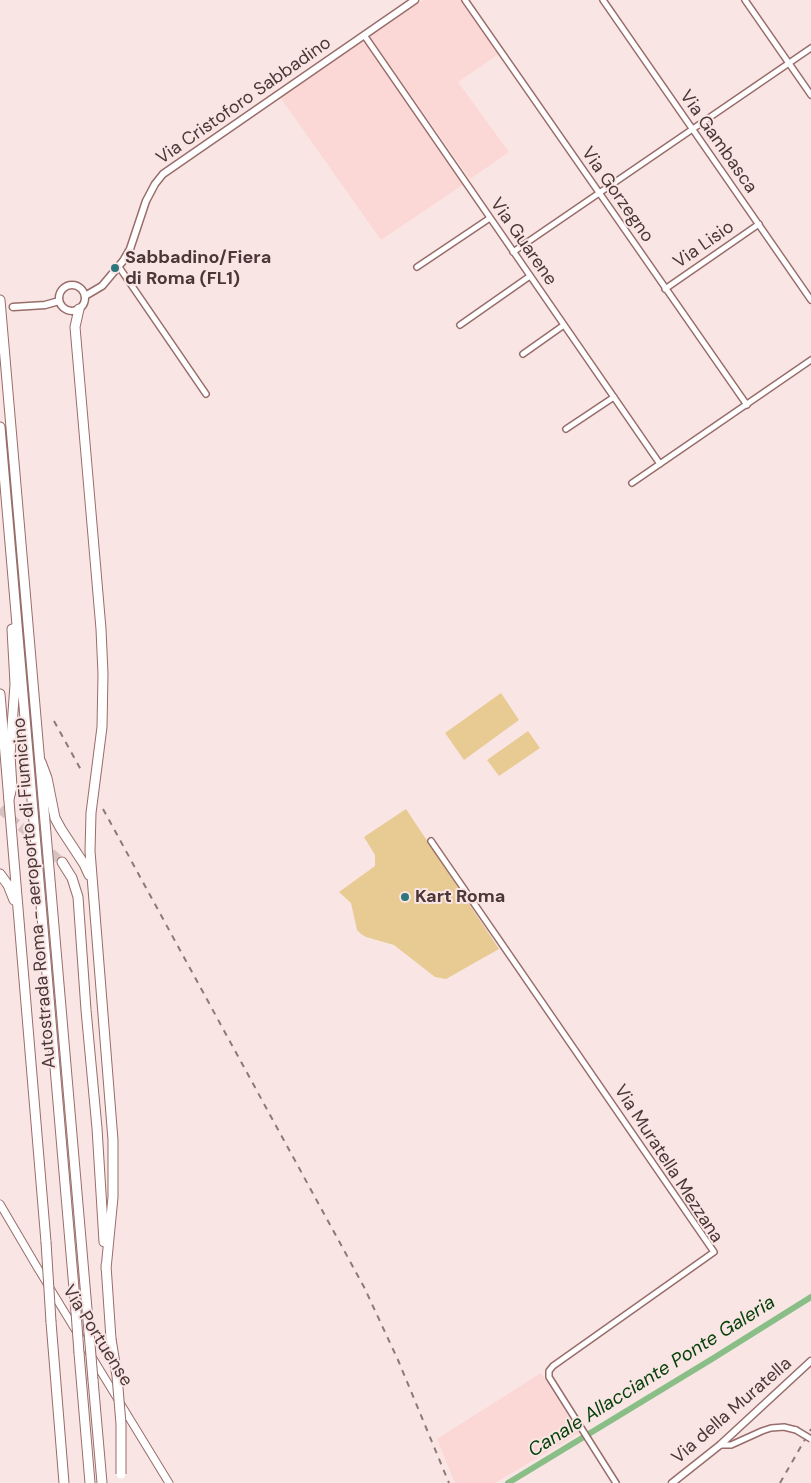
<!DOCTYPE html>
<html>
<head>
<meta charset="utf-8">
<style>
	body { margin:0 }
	canvas { display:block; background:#f9e5e4 }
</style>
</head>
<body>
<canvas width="811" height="1483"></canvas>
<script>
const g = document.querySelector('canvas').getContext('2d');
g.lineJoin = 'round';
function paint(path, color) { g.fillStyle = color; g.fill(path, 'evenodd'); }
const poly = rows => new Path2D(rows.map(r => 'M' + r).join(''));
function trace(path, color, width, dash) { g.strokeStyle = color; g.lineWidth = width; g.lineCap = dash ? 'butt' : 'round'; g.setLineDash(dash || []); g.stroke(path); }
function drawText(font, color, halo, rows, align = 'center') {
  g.font = font + ' "DM Sans",sans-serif'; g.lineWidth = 4; g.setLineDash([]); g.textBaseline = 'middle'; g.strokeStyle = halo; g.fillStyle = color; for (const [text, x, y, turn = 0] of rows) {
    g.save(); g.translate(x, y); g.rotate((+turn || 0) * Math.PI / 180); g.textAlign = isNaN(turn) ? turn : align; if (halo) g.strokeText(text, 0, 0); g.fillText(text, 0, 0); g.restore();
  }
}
const built = poly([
	[423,0,462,0,499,54,458,82,509,152,470,179,369,36],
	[364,40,464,184,381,240,280,97],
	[541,1373,579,1433,495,1483,455,1483,437,1439]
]);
const green = poly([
	[501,693,519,720,464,760,445,733],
	[528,731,540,748,499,776,487,760],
	[406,809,499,949,446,979,435,977,394,945,366,937,361,934,357,930,351,903,339,892,375,866,375,855,364,837]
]);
const canal = poly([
	[508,1483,712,1359,811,1297]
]);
const trunkTunnel = poly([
	[0,809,62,862]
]);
const minor = poly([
	[465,0,747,405],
	[603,0,811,300],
	[745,0,811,95],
	[364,35,660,464],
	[513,252,811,48],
	[119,267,206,394],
	[417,267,490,218],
	[665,289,759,224],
	[460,325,530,276],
	[523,354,564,325],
	[566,429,614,397],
	[632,483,811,360],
	[431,841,714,1252,553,1366,549,1371,549,1377,616,1483],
	[720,1445,731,1445,762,1431,771,1428,784,1427,796,1430]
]);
const tertiary = poly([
	'59 298a13 13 0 1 1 26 0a13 13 0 1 1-26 0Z',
	[85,296,102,286,123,261,130,249,146,201,155,184,163,174,415,0],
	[13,307,45,305,59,301],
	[672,1483,720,1445,811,1361]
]);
const secondary = poly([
	[0,1204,37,1267,169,1483]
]);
const trunk = poly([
	[79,309,75,327,101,629,103,674,102,727,91,813,90,851,113,1140,113,1197,106,1269],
	[0,694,46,1242],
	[41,762,47,778,55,818,61,829,84,864,89,875],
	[62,862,72,878,78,897,86,1010,97,1128,104,1242],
	[0,874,8,885,14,900],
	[106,1265,111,1339],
	[51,1322,64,1483]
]);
const motorway = poly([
	[0,300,89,1332],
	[0,427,76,1312],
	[9,799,12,787,10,755,15,684,12,629],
	[79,1353,90,1483],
	[93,1380,102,1483]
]);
const rail = poly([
	[54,721,81,770],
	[103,809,364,1287,398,1360,449,1483],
	[780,1483,811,1429]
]);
const minorBridge = poly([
	[796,1430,811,1439]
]);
const trunkBridge = poly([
	[46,1242,51,1322],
	[111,1339,117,1376,121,1424,121,1474]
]);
const motorwayBridge = poly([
	[76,1312,79,1353],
	[89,1332,93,1380]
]);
const markers = [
	[115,268,5,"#2d767d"],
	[405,897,5,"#2d767d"]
];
const streetNames = [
	["Via Cristoforo Sabbadino",244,101,-35],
	["Via Gambasca",718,142,55],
	["Via Gorzegno",617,195,55],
	["Via Guarene",523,242,55],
	["Via Lisio",704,245,-35],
	["Autostrada Roma - aeroporto di Fiumicino",35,893,-95],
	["Via Muratella Mezzana",668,1164,57],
	["Via Portuense",97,1336,58],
	["Via della Muratella",732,1411,-41]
];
const poiNames = [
	["Sabbadino/Fiera",125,258],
	["di Roma (FL1)",125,279],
	["Kart Roma",415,897]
];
const waterNames = [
	["Canale Allacciante Ponte Galeria",652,1377,-32]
];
paint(built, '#fbd8d5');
paint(green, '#e8cb93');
trace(canal, '#89bf86', 6);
trace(trunkTunnel, '#d6c2c1', 9, [9, 4.5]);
trace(minor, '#986d6a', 8);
trace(tertiary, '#986d6a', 9);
trace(secondary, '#986d6a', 9);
trace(trunk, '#986d6a', 11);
trace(motorway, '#986d6a', 11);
trace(minor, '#fff', 5);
trace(tertiary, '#fff', 6);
trace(secondary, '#fff', 7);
trace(trunk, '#fff', 9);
trace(motorway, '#fff', 9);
trace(rail, '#8c7978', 2, [6, 6]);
trace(minorBridge, '#986d6a', 8, []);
trace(trunkBridge, '#986d6a', 11, []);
trace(motorwayBridge, '#986d6a', 11, []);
trace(minorBridge, '#fff', 5);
trace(trunkBridge, '#fff', 9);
trace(motorwayBridge, '#fff', 9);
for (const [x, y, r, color] of markers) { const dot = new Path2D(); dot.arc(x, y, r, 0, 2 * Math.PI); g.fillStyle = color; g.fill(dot); trace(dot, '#f9e5e4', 2); }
drawText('18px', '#4a3736', '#f9e5e4', streetNames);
drawText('bold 18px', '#4a3736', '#f9e5e4', poiNames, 'left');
drawText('italic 19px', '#064109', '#f9e5e4', waterNames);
</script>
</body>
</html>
